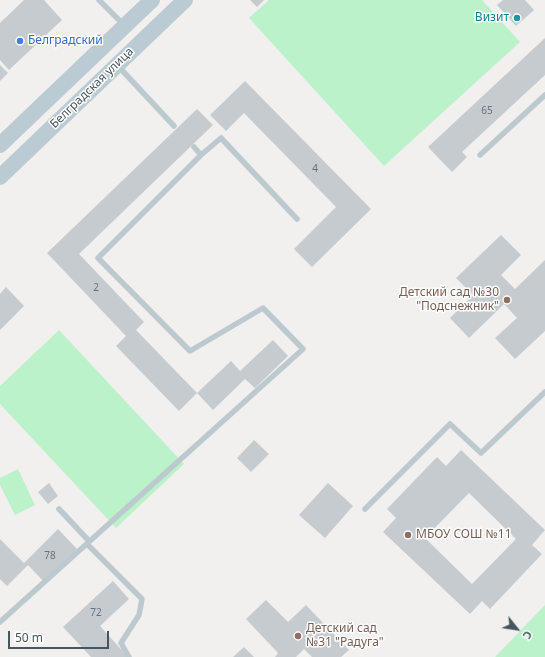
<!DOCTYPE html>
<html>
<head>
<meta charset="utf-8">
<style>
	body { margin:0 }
	#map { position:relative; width:545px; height:657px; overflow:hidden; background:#f2efef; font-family:"Noto Sans",sans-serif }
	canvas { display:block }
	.north { position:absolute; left:497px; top:609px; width:40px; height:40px; -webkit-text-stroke:3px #fff; paint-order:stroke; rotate:120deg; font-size:11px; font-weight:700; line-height:16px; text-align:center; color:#46565e }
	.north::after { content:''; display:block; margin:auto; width:14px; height:18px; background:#46565e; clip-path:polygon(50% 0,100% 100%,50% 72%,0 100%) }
	.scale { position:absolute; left:8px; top:631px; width:101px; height:18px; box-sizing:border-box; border:2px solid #46565e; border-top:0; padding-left:5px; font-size:12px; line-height:14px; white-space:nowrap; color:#46565e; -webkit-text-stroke:3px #fff; paint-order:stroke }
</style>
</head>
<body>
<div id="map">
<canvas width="545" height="657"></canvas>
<div class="north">С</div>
<div class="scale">50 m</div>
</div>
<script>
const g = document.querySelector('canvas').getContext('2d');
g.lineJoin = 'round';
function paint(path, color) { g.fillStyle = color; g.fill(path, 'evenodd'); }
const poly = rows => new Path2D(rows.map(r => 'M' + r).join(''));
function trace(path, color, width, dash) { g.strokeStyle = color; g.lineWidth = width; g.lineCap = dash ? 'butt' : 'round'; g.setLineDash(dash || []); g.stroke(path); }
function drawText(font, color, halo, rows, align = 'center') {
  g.font = font + ' "Noto Sans",sans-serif'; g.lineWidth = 3; g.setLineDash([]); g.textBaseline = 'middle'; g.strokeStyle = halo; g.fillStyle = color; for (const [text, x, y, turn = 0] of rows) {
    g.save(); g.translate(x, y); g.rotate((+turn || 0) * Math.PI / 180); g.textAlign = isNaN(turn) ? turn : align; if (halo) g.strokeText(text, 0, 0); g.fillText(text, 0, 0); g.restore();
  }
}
const green = poly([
	[269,0,482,0,520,42,384,166,249,18],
	[59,330,184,464,116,528,0,404,0,386],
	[18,469,35,505,15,515,0,485,0,478],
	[545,605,545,657,495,657]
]);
const building = poly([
	[24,0,44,0,62,20,9,70,0,60,0,23],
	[250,0,264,0,257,7],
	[503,0,525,0,534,10,516,26,497,5],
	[545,38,545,75,462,152,467,157,452,172,428,147],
	[0,65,8,73,0,81],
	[245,81,371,209,312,267,294,249,336,207,244,113,226,131,210,115],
	[197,109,213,125,79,254,144,322,136,330,197,393,179,411,116,346,126,336,47,253],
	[501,235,521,255,501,275,515,289,545,260,545,331,515,359,495,338,517,318,504,304,469,338,450,318,473,295,456,278],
	[6,287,24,306,0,330,0,294],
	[273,340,288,356,255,388,245,379,213,410,197,393,231,361,240,371],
	[254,440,269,454,251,472,237,458],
	[461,450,545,530,532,545,542,554,490,609,482,601,470,614,383,532,396,518,387,509,437,457,446,466],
	[469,493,516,539,472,584,425,538],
	[49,483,58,496,48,504,38,492],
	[328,483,353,506,325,538,299,515],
	[58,529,77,549,44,582,28,565,7,586,0,579,0,539,24,563],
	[113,581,129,599,100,626,128,657,91,657,63,627],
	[266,600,288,622,306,605,349,650,341,657,312,657,304,649,296,657,275,657,278,653,246,619],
	[244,647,254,657,233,657]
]);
const lane = poly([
	[99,0,124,25],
	[118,66,174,126],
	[201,155,221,138,297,219],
	[480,155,545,95],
	[59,509,89,541],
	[365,509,450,424,481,453,545,392],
	[87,544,142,599,139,615,121,643,129,657],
	[0,622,303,349,263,308,190,351,98,258,201,155,194,147]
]);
const secondary = poly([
	[0,145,152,0],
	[0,177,185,0]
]);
const markers = [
	[517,18,4,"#0f9aa8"],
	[20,41,4,"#3f7fe0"],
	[507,300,4,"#8d6e63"],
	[408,535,4,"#8d6e63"],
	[298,636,4,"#8d6e63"]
];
const numberNames = [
	["65",487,111],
	["4",315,169],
	["2",96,288],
	["78",50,556],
	["72",96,613]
];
const cultureNames = [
	["Визит",509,18]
];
const shopNames = [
	["Белградский",28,41]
];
const streetNames = [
	["Белградская улица",92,88,-44]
];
const educationNames = [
	["Детский сад №30",499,293,"right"],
	["\"Подснежник\"",499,307,"right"],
	["МБОУ СОШ №11",416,535],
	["Детский сад",306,629],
	["№31 \"Радуга\"",306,643]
];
paint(green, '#bbf2c9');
paint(building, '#c6cbcf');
trace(lane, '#bcc9cf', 5.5);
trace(secondary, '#bbcbd4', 16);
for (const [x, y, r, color] of markers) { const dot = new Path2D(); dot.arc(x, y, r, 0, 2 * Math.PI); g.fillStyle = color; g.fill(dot); trace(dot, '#fff', 1.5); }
drawText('10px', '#66737a', null, numberNames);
drawText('12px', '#0d838f', '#fff', cultureNames, 'right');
drawText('12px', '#366cbe', '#fff', shopNames, 'left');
drawText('12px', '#46565e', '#fff', streetNames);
drawText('12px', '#785e54', '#fff', educationNames, 'left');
</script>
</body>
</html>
